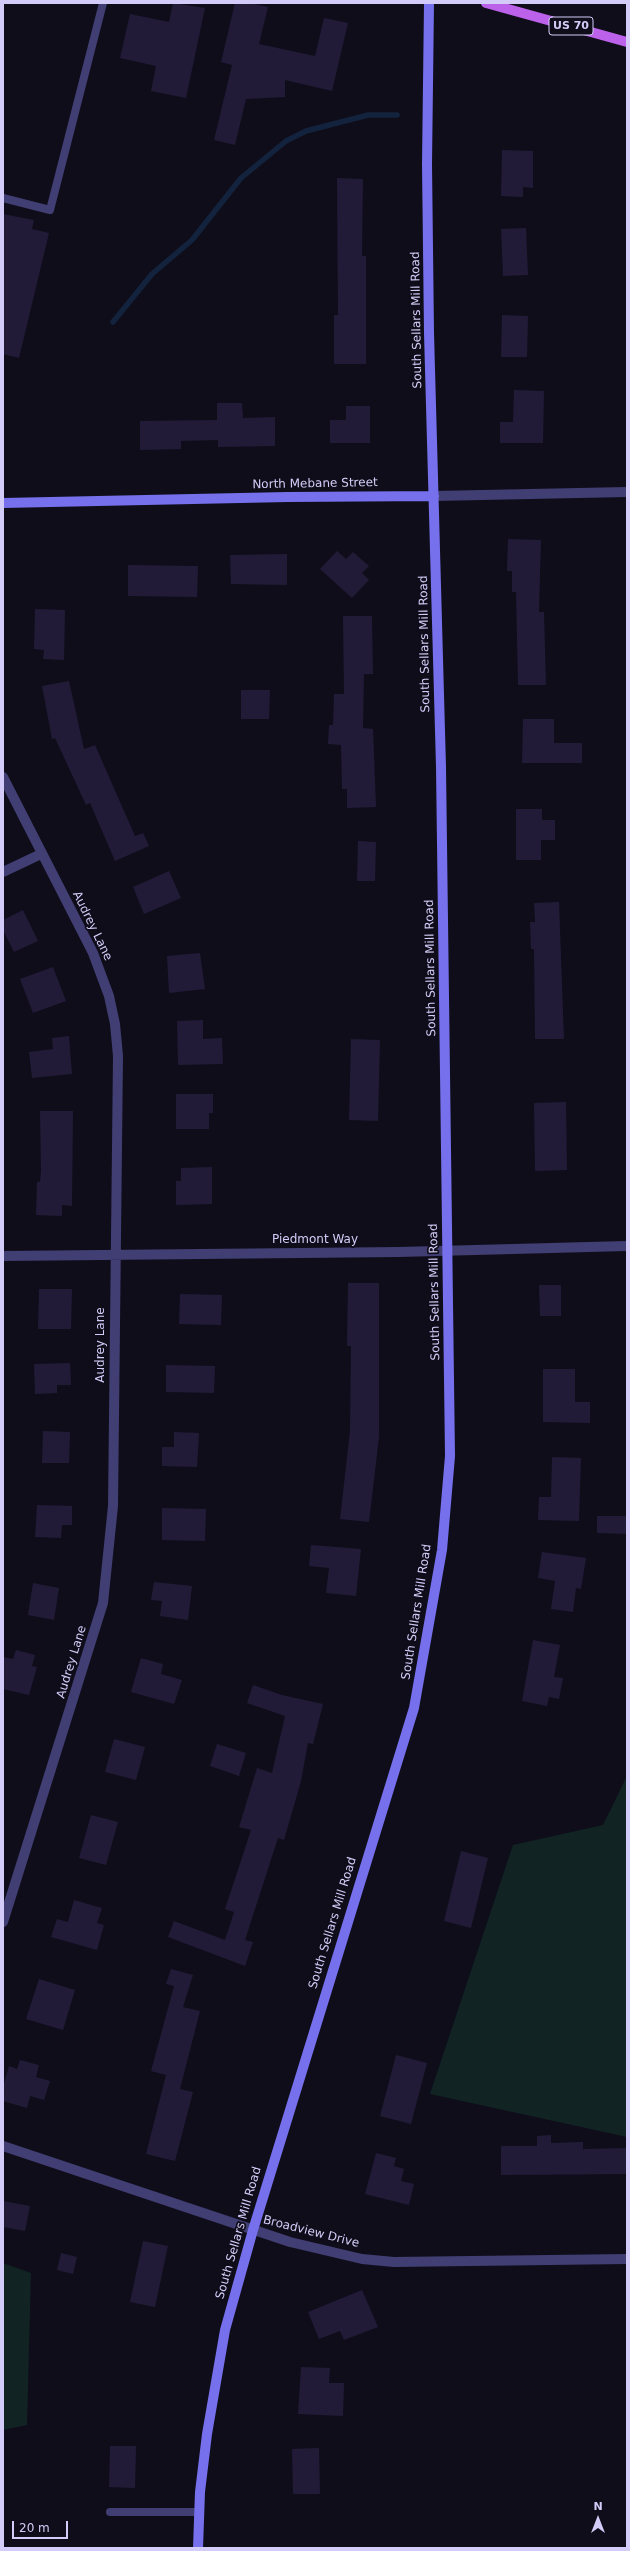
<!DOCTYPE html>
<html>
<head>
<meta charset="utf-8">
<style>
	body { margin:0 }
	#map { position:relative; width:630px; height:2551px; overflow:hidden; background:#0f0d1a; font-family:"DejaVu Sans",sans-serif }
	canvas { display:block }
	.frame { position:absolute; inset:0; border:4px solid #d3ccf8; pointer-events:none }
	.north { position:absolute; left:578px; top:2499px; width:40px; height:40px; -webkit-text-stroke:3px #0f0d1a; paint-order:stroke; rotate:0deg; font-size:11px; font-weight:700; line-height:16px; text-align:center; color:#d3ccf8 }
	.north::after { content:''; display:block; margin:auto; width:14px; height:18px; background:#d3ccf8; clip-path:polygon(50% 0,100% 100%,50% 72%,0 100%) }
	.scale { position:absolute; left:12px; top:2521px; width:56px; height:18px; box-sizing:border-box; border:2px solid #d3ccf8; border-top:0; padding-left:5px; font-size:12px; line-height:14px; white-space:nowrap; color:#d3ccf8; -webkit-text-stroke:3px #0f0d1a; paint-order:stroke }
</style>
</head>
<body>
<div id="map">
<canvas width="630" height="2551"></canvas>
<div class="frame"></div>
<div class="north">N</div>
<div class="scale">20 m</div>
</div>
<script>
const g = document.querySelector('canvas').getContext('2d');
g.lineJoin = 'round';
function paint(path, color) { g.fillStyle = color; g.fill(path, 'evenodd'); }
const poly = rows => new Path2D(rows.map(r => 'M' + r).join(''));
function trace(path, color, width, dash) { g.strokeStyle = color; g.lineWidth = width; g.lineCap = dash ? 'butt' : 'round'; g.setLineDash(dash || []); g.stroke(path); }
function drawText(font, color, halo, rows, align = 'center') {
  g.font = font + ' "DejaVu Sans",sans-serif'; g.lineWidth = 3.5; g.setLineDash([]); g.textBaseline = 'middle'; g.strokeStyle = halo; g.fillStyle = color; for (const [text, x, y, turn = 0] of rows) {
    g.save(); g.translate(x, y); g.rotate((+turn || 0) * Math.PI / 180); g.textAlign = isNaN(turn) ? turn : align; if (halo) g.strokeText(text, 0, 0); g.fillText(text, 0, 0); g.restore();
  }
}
const green = poly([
	[627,1776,627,2137,430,2094,513,1845,603,1825],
	[3,2263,31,2273,27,2425,3,2430]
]);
const stream = poly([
	[113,322,152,274,192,240,241,178,286,141,306,131,368,115,397,115]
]);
const building = poly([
	[173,3,205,8,186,98,151,91,156,66,120,58,130,14,169,22],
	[235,3,250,3,268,7,259,44,315,56,324,18,348,23,332,91,285,80,285,97,246,99,235,145,214,140,232,65,221,62],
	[502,150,533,151,533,188,523,187,523,197,501,196],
	[337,178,363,179,362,256,366,256,366,364,334,364,334,315,338,315],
	[3,214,34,220,32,229,49,233,19,358,3,354],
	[526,228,528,275,503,276,501,229],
	[502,315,528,316,527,357,501,357],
	[514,390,544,391,543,443,500,443,500,422,513,422],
	[217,403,242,403,243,418,275,417,275,446,218,447,218,440,181,441,181,449,140,450,140,421,217,420],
	[346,406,370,406,370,443,330,443,330,420,346,420],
	[508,539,541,540,539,612,544,612,546,685,518,685,516,592,512,592,512,571,507,571],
	[337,551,346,559,353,552,369,566,362,573,369,580,352,598,320,569],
	[287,554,287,585,231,584,230,555],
	[128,565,198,566,197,597,128,596],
	[35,609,65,610,64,660,43,659,44,650,34,649],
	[343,616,372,616,373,674,364,674,363,728,373,729,376,807,347,808,347,789,342,789,341,745,328,744,329,725,333,725,334,694,344,694],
	[69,681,84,749,95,745,135,836,143,833,149,846,115,861,90,803,86,805,55,738,52,739,42,686],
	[241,690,270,690,269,719,241,719],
	[523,719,554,719,554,743,582,743,582,763,522,763],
	[516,809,542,809,542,820,555,820,555,840,541,840,541,860,516,860],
	[358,841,376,842,375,881,357,881],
	[169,871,181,898,144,914,133,887],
	[559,902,564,1039,535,1039,534,949,531,949,530,922,535,922,534,903],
	[23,910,38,941,14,952,3,930,3,920],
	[200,953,205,989,169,993,167,956],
	[53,967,66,1001,33,1013,20,979],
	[203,1020,203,1039,222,1038,223,1064,178,1065,177,1021],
	[69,1036,72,1074,32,1078,29,1052,53,1049,52,1038],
	[351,1039,380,1040,378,1121,349,1120],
	[176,1094,213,1094,213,1113,209,1113,209,1129,176,1129],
	[566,1102,567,1170,535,1171,534,1103],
	[40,1111,73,1111,72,1206,62,1205,62,1216,36,1215,37,1182,40,1182,41,1171],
	[212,1167,212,1204,176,1205,176,1181,181,1181,181,1168],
	[348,1283,379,1283,379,1437,369,1522,340,1519,350,1431,351,1346,347,1346],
	[539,1285,561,1285,561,1316,540,1316],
	[39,1289,72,1289,71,1329,38,1329],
	[180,1294,222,1295,221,1325,179,1324],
	[70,1363,71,1385,57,1385,57,1393,35,1394,34,1364],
	[166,1365,215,1366,214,1393,166,1392],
	[543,1369,575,1369,575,1402,590,1402,590,1423,543,1422],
	[43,1431,70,1432,69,1463,42,1463],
	[174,1432,199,1433,197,1467,162,1466,162,1447,174,1447],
	[552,1457,581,1458,579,1521,538,1520,539,1497,551,1497],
	[37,1505,72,1506,72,1525,62,1525,61,1538,35,1537],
	[162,1508,206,1509,205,1541,162,1540],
	[597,1516,627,1516,627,1534,597,1533],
	[311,1545,361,1549,356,1596,326,1593,329,1568,309,1566],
	[542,1552,586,1558,581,1589,576,1588,573,1612,551,1609,555,1581,538,1578],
	[154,1582,192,1586,188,1620,160,1616,162,1601,151,1600],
	[33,1583,59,1588,54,1620,28,1615],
	[533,1640,560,1645,554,1677,563,1678,559,1699,549,1697,547,1706,522,1701],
	[16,1650,35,1655,32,1666,37,1667,29,1695,3,1689,3,1657,13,1659],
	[141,1658,163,1664,161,1674,182,1680,174,1704,131,1692],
	[253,1685,282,1695,323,1704,313,1744,308,1743,301,1781,284,1840,278,1838,245,1940,253,1942,245,1966,168,1937,174,1921,225,1940,234,1912,225,1909,251,1830,239,1827,257,1768,272,1773,285,1716,247,1703],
	[114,1739,145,1747,136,1780,105,1772],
	[217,1744,246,1753,239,1776,210,1766],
	[91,1815,118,1822,106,1865,79,1858],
	[461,1851,488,1858,471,1928,444,1921],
	[74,1900,102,1908,97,1923,104,1925,97,1950,51,1937,57,1919,68,1922],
	[171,1969,193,1975,183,2007,200,2011,180,2089,193,2092,175,2161,146,2154,166,2075,151,2071,174,1986,166,1984],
	[39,1979,75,1990,63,2030,26,2019],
	[396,2055,427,2063,411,2124,380,2116],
	[20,2060,39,2065,36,2077,50,2081,44,2100,30,2096,27,2108,3,2101,3,2087,9,2066,17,2069],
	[551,2135,551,2143,583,2142,583,2149,627,2148,627,2174,501,2175,501,2146,537,2146,537,2136],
	[376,2153,396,2158,394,2166,404,2169,401,2181,414,2184,409,2205,365,2194],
	[3,2201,30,2206,25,2231,3,2227],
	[143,2241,168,2246,155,2307,130,2302],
	[61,2253,77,2257,73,2274,57,2270],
	[362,2290,378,2327,344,2340,340,2331,319,2339,308,2312],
	[301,2367,330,2368,329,2383,344,2383,343,2416,298,2414],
	[110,2446,136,2446,135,2488,109,2487],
	[319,2448,320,2494,293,2494,292,2449]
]);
const lane = poly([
	[3,198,50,210,103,3],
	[110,2512,199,2512]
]);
const street = poly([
	[434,496,627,492],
	[3,777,93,953,109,996,115,1024,118,1056,113,1506,103,1603,3,1922],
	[3,872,41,854],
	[3,1256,399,1252,627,1246],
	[3,2146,290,2242,362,2259,394,2262,627,2259]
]);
const secondary = poly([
	[3,503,288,497,434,496],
	[198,2548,200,2492,207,2434,225,2330,253,2230,414,1708,442,1550,450,1456,441,767,429,333,427,164,429,3]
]);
const primary = poly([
	[486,3,627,42]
]);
const shields = [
	[571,26,44]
];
const shieldNames = [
	["US 70",571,26]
];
const streetNames = [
	["South Sellars Mill Road",417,320,-91],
	["North Mebane Street",315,484,-1],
	["South Sellars Mill Road",425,644,-91],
	["Audrey Lane",92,926,64],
	["South Sellars Mill Road",431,968,-91],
	["Piedmont Way",315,1240],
	["South Sellars Mill Road",435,1292,-91],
	["Audrey Lane",101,1345,-90],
	["South Sellars Mill Road",417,1612,-81],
	["Audrey Lane",72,1662,-73],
	["South Sellars Mill Road",333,1923,-73],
	["Broadview Drive",311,2232,14],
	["South Sellars Mill Road",239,2233,-74]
];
paint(green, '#112323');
trace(stream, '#13233d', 5.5);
paint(building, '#221b38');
trace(lane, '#413e73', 8);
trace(street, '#413e73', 10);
trace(secondary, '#7670ec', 10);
trace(primary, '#bb61ea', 10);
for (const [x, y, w] of shields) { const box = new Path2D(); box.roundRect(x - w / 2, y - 9, w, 18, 3); g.fillStyle = '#0f0d1a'; g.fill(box); trace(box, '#d3ccf8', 1); }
drawText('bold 11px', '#d3ccf8', null, shieldNames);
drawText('12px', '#d3ccf8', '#0f0d1a', streetNames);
</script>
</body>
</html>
